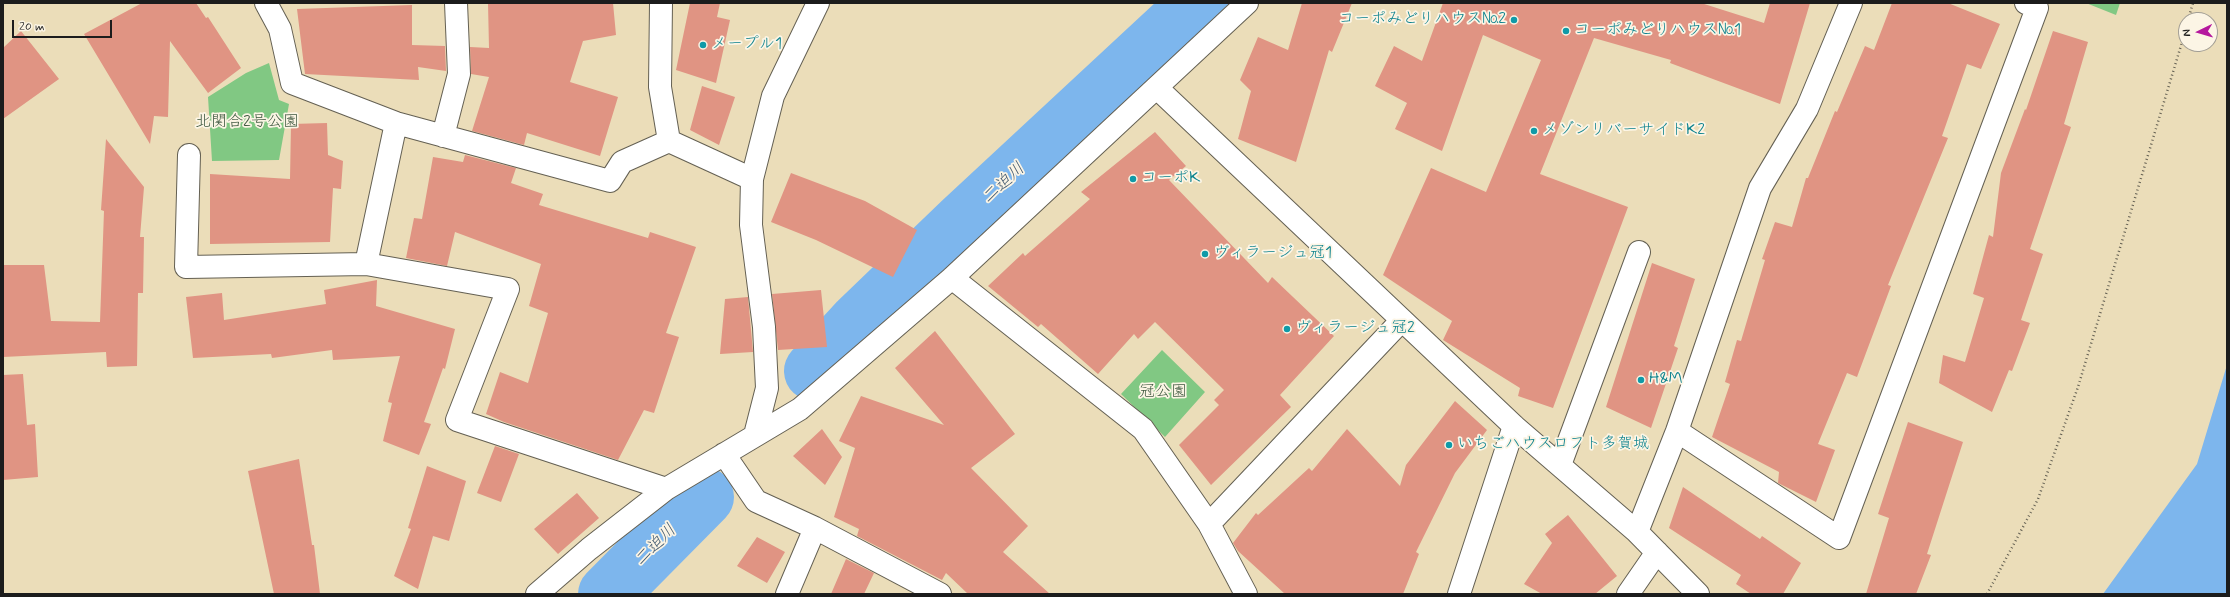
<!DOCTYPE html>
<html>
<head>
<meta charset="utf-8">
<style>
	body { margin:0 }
	#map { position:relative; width:2230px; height:597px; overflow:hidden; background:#ebddb9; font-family:Mynerve,sans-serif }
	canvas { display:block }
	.frame { position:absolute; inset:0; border:4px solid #1c1c1c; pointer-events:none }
	.north { position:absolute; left:2178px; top:12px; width:40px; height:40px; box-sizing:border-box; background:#fcf5e5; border:1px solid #a29e95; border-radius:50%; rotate:265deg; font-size:11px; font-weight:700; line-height:16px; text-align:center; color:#1c1c1c }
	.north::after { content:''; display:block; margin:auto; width:14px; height:18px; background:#b5179e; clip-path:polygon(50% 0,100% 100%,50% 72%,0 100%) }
	.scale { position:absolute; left:12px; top:20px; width:100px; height:18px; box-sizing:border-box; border:2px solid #1c1c1c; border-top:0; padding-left:5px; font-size:12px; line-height:14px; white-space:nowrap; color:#1c1c1c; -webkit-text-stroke:3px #fcf5e5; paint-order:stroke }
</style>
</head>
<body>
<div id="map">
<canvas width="2230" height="597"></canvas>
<div class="frame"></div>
<div class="north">N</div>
<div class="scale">20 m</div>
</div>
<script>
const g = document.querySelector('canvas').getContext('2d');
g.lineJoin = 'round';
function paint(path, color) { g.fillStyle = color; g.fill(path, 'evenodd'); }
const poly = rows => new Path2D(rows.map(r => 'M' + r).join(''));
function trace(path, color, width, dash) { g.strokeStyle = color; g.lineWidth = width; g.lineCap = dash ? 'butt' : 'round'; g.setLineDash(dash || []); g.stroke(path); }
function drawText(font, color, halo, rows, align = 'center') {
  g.font = font + ' Mynerve,"Klee One",sans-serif'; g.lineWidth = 3.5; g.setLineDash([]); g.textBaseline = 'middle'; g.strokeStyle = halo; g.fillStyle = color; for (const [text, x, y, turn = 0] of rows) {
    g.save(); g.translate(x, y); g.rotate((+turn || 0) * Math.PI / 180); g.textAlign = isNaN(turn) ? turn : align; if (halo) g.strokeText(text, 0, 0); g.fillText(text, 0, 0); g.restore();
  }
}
const green = poly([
	[2086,3,2120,3,2116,15],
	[269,63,279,100,289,104,279,160,212,161,208,97,246,73],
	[1162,350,1205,392,1165,437,1121,394]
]);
const water = poly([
	[2227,365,2227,594,2103,594,2197,464]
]);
const river = poly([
	[814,371,859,322,963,222,1199,3],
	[608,594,704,497]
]);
const building = poly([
	[142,3,196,3,206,18,208,17,241,68,208,93,170,41,168,117,154,116,150,144,84,34],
	[488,3,613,3,616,35,583,41,570,82,618,97,600,156,527,133,524,145,472,131,489,77,471,74,470,47,489,48],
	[690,3,720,3,717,17,730,20,716,83,676,70],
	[1302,3,1352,3,1332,52,1329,50,1296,162,1238,139,1251,91,1240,80,1258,37,1288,50],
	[1443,3,1701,3,1764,23,1770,3,1810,3,1780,104,1670,63,1671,60,1594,38,1540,174,1628,207,1553,408,1518,396,1520,388,1443,340,1452,321,1383,275,1431,168,1486,192,1541,60,1483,35,1442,151,1395,129,1407,103,1375,86,1394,46,1422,61],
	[1892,3,1948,3,2000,24,1981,69,1967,64,1942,136,1948,138,1888,285,1891,286,1857,377,1847,373,1818,444,1835,450,1816,502,1778,483,1779,472,1712,437,1730,384,1725,382,1737,340,1741,341,1765,260,1762,259,1775,222,1792,227,1806,178,1808,178,1835,111,1837,112,1865,46,1874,50],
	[412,5,412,45,445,46,446,71,418,67,419,80,305,74,297,9],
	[21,31,59,79,3,119,3,48],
	[2053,31,2088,42,2064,124,2071,127,2030,249,2043,254,2021,320,2030,323,2012,371,2009,370,1992,412,1939,383,1943,355,1965,362,1984,298,1973,294,1989,235,1993,237,2001,173,2025,109,2026,110],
	[702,86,735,97,719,145,690,130],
	[327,123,328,155,343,161,341,189,333,188,330,242,210,244,210,174,290,179,291,124],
	[1155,132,1186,166,1169,180,1268,283,1272,277,1334,336,1280,395,1291,407,1211,485,1179,445,1219,405,1214,400,1224,390,1155,322,1138,339,1134,334,1098,374,1041,324,1038,327,988,286,1023,253,1025,256,1090,199,1081,192],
	[106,139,144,187,140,237,144,237,143,293,138,293,137,366,107,367,106,352,3,357,3,265,44,265,51,321,100,322,104,211,101,210],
	[465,155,516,168,511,183,543,194,539,205,648,238,650,232,696,247,666,333,679,337,654,413,644,410,618,460,504,422,486,414,500,372,528,383,548,313,529,306,541,264,455,232,447,266,406,258,414,218,422,219,433,157,463,162],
	[791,173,865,201,917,230,893,277,816,240,771,222],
	[1652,263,1695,279,1674,346,1678,348,1651,428,1606,407],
	[377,280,376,306,455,329,445,369,443,368,424,422,431,424,419,455,383,441,392,403,388,402,400,356,333,360,332,350,272,358,271,354,193,358,186,297,222,293,224,320,326,304,324,290],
	[821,290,827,347,778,350,772,294],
	[748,297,753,352,720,354,725,299],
	[935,331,1015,434,971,468,1028,526,1003,552,1050,594,968,594,946,573,942,580,857,536,859,529,834,517,855,448,839,441,861,396,944,425,895,368],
	[23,374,27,425,35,424,38,477,3,480,3,375],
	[1455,401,1487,430,1455,473,1416,552,1419,554,1403,594,1285,594,1238,551,1233,543,1256,513,1258,515,1309,468,1312,471,1347,429,1400,486,1406,465],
	[1908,422,1963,442,1927,554,1931,555,1916,594,1866,594,1889,518,1878,514],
	[822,429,842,457,825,485,793,456],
	[495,446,519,454,501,502,477,493],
	[299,459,312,545,314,545,320,594,274,594,248,471],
	[427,466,466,481,449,541,433,536,418,589,394,576,411,529,408,528],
	[1683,487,1760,539,1762,536,1801,563,1783,594,1751,594,1736,584,1741,575,1669,528],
	[577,493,599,518,558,554,534,529],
	[1568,515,1617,576,1595,594,1542,594,1524,584,1552,543,1545,534],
	[757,537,785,552,767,583,737,566],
	[846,559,874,573,864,594,831,594]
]);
const path = poly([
	[2188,20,2193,3],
	[1987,594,2038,499,2078,387,2186,29]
]);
const minor = poly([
	[266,3,280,29,292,83,396,123,610,181,622,162,669,141],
	[661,3,660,87,669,141,752,179],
	[1157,88,1514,426,1637,532,1698,594],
	[443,136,459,74,456,3],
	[189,155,186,267,366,264,508,289,457,420,666,489],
	[366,264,396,123],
	[952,278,1143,429,1209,524,1246,594],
	[1677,431,1839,538,2037,8,2026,3],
	[755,435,767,388,764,327,751,225,752,179,773,96,818,3],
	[724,454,756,501,815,528,940,594],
	[1560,465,1639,252],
	[1209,524,1402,320],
	[1637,532,1677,431,1760,188,1807,109,1851,3],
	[537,594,589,549,666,489,800,409,952,278,1247,3],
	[787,594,815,528],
	[1459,594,1514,426],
	[1628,594,1657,552]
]);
const markers = [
	[1514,20,4,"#0f9aa8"],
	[1566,31,4,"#0f9aa8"],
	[703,45,4,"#0f9aa8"],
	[1534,131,4,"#0f9aa8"],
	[1133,179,4,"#0f9aa8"],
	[1205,254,4,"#0f9aa8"],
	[1287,329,4,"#0f9aa8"],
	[1641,380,4,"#0f9aa8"],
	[1449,445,4,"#0f9aa8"]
];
const cultureNames = [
	["コーポみどりハウス№2",1506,20,"right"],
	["コーポみどりハウス№1",1574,31],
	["メープル1",711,45],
	["メゾンリバーサイドK2",1542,131],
	["コーポK",1141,179],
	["ヴィラージュ冠1",1213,254],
	["ヴィラージュ冠2",1295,329],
	["H&M",1649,380],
	["いちごハウスロフト多賀城",1457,445]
];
const parkNames = [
	["北関合2号公園",247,123],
	["冠公園",1163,393]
];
const waterNames = [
	["二迫川",1004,184,-43],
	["二迫川",656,546,-45]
];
paint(green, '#81c883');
paint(water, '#7db6ed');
trace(river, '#7db6ed', 60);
paint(building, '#e09483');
trace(minor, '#646053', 24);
trace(path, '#646053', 2.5, [1, 3]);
trace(minor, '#fff', 22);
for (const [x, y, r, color] of markers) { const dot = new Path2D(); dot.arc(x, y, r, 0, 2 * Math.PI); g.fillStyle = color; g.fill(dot); trace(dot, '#fcf5e5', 1.5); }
drawText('16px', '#0d838f', '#fcf5e5', cultureNames, 'left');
drawText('16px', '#3f5840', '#fcf5e5', parkNames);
drawText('italic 17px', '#435a70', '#fcf5e5', waterNames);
</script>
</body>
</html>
